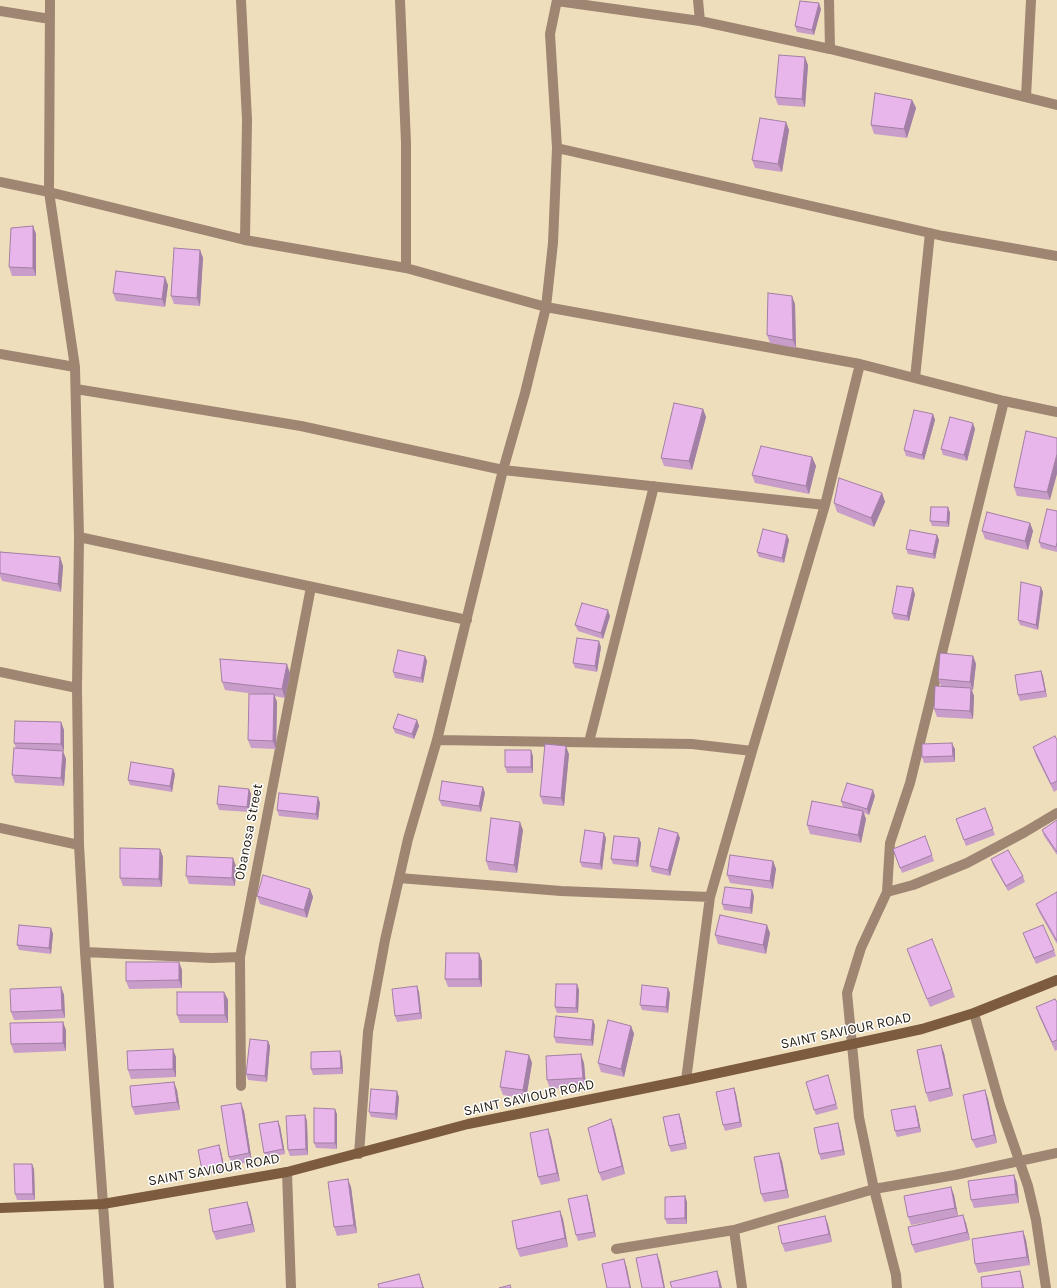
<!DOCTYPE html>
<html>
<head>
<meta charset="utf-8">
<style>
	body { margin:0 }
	canvas { display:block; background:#efdebc }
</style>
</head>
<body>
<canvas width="1057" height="1288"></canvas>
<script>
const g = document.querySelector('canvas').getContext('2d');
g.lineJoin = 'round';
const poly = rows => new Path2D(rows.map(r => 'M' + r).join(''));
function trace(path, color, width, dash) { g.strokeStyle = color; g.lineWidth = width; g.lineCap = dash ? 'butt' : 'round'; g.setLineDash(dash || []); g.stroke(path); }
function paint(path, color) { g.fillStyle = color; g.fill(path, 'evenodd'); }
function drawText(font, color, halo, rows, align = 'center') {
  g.font = font + ' Karla,sans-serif'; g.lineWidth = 3; g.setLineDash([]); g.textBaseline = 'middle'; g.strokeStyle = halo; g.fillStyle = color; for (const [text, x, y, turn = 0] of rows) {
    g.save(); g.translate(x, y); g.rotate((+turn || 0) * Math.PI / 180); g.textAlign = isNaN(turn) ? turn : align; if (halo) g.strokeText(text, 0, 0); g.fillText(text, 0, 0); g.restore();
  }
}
const street = poly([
	[50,0,49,192,75,367,79,537,77,688,79,845,85,952,109,1288],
	[241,0,247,120,245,240],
	[400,0,406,143,406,268],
	[698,0,700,21],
	[829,0,830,49],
	[557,1,700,21,830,49,1057,105],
	[0,11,50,19],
	[1026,97,1031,0],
	[557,148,943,236,1057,256],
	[0,182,49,192,245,240,406,268,546,307,860,364,1004,401,1057,412],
	[0,354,75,367],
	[915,378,930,233],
	[76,389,301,426,503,470,825,505],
	[79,537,467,620],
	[0,672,77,688],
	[437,740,692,744,752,751],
	[589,742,654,486],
	[0,828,79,845],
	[399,878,561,891,710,897],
	[887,892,890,843,910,783,1004,401],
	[85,952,211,958,240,957],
	[974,1013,1000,1105,1028,1186,1036,1220,1046,1288],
	[686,1080,710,897,752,751,825,505,860,364],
	[241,1086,240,957,311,587],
	[359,1154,368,1032,385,940,408,839,437,740,503,470,525,393,546,307,553,243,557,148,550,34,557,0],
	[287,1172,291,1288],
	[734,1230,742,1288],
	[616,1249,734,1230,874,1189,955,1175,1057,1153],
	[897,1288,896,1275,874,1189,859,1117,847,993,861,948,887,892,913,885,967,863,1025,832,1057,813]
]);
const secondary = poly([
	[0,1208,103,1204,287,1172,468,1124,686,1080,922,1029,974,1013,1057,980]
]);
const wall = poly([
	[821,9,814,35,797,32,795,26],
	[808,65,805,107,778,105,775,97],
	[912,100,916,108,907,138,874,134,871,125],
	[786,122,789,130,782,172,755,168,752,160],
	[33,226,36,234,36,276,12,276,9,267],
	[200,250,203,258,200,306,174,304,171,296],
	[168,285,165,307,116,301,113,293],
	[795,304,796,348,770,343,767,335],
	[703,409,706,417,692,470,664,466,661,458],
	[933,414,935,420,924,460,906,456,904,450],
	[975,429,967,461,943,455,941,449],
	[1026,431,1050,500,1017,496,1014,487],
	[812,457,816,466,809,494,755,483,752,475],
	[882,493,885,502,874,527,837,512,834,503],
	[948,507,950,513,949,527,932,526,930,521],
	[1057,511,1057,552,1041,548,1039,542],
	[1030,523,1033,531,1028,550,985,539,982,531],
	[787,535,789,540,784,563,759,557,757,552],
	[937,535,939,540,935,559,908,554,906,549],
	[60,557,63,566,61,592,2,581,0,576,0,559],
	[1043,592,1038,630,1020,625,1018,620],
	[915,594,909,621,894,619,892,613],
	[610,616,603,639,578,631,575,625],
	[601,647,597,672,575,668,573,663],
	[425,656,427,661,423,683,395,678,393,672],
	[973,656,976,664,973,690,972,690,974,696,973,719,937,717,934,709,941,686,938,679],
	[1041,671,1043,676,1047,697,1020,701,1018,695],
	[290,673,285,698,274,696,277,702,276,749,251,748,248,740,255,694,225,690,222,682],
	[417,720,419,726,414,739,395,733,393,728],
	[61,722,64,730,63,752,66,759,64,786,15,783,12,775,16,748,14,743],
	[1057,740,1057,790,1054,792,1036,756,1033,747],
	[955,749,955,762,924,763,922,757],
	[569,754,564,806,543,804,540,796],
	[533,756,533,773,507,773,505,767],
	[173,769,175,774,172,792,130,785,128,780],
	[483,787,485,793,481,812,442,806,439,800],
	[249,789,251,794,249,812,219,810,217,804],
	[875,796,869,815,864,813,866,819,861,843,810,834,807,825,843,807,841,801],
	[318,797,320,803,318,820,279,816,277,810],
	[985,808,995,835,966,846,956,819],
	[1057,820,1057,855,1044,836,1042,830],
	[523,830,517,873,489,870,486,861],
	[925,836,934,861,902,873,893,849],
	[606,838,602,870,582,867,580,862],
	[639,838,641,843,638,867,613,864,611,859],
	[680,838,670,876,652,872,650,866],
	[160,849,163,857,162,887,123,886,120,878],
	[991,859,1023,876,1025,882,1008,891,993,865],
	[773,861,776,869,773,889,730,883,727,875],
	[236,866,235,886,189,884,186,876],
	[310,889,313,897,307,918,260,904,257,896],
	[1057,892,1057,944,1039,912,1036,904],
	[754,896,752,914,724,910,722,904],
	[51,928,53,934,51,954,19,950,17,945],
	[770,933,766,954,718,944,715,935],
	[1025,939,1054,950,1056,956,1036,964],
	[910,957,952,989,955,997,930,1007],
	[482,961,482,987,448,987,445,979],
	[179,962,182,970,182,988,129,989,126,981],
	[577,984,579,990,578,1013,557,1013,555,1007],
	[417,986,419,992,422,1019,397,1022,395,1016],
	[61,987,64,995,65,1018,14,1020,11,1012],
	[224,992,228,1000,228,1023,180,1023,177,1015],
	[670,993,668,1013,642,1010,640,1005],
	[1057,1002,1057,1050,1055,1051,1039,1016,1036,1007],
	[595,1025,593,1046,556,1043,554,1037],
	[631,1026,634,1034,624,1077,601,1072,598,1063],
	[66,1030,66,1051,14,1053,11,1044],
	[268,1041,270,1046,267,1082,248,1080,246,1074],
	[941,1045,944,1053,953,1096,929,1102,926,1093],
	[529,1055,532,1063,526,1099,503,1095,500,1087],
	[176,1057,176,1077,131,1079,128,1070],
	[342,1057,343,1074,313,1075,311,1069],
	[584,1063,586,1087,550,1089,547,1080],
	[830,1081,838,1109,816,1115,814,1110],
	[734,1088,736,1094,742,1127,725,1131,723,1125],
	[177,1090,180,1110,135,1115,132,1107],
	[985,1090,988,1099,997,1143,976,1148,972,1140],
	[399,1097,397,1120,371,1117,369,1112],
	[244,1111,252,1162,232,1165,229,1157],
	[917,1111,921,1132,897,1137,895,1131],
	[337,1114,337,1149,316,1148,314,1143],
	[679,1114,681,1119,687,1149,671,1152,669,1146],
	[305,1115,307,1121,308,1155,290,1156,288,1150],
	[280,1126,285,1154,266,1158,264,1153],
	[614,1127,625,1174,602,1181,599,1173],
	[548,1129,551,1138,560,1181,541,1185,538,1177],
	[840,1129,845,1155,821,1160,819,1154],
	[219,1145,221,1151,225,1171,204,1175,202,1170],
	[779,1153,782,1161,789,1198,764,1202,761,1194],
	[34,1169,35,1200,17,1200,15,1194],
	[1014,1175,1017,1183,1019,1203,974,1208,971,1200],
	[351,1187,357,1233,337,1236,334,1227],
	[951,1187,954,1195,958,1216,966,1223,970,1240,915,1253,912,1245,944,1219,911,1225,908,1217],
	[589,1201,596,1237,578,1241,576,1235],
	[247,1202,250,1210,255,1232,216,1240,213,1232],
	[687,1202,687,1224,667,1224,665,1219],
	[560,1211,563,1219,568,1247,520,1257,517,1249],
	[828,1224,832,1242,785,1252,782,1244],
	[1023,1231,1026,1240,1030,1265,978,1273,975,1264]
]);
const shadedWall = poly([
	[819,3,821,9,814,35,812,30],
	[805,57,808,65,805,107,802,99],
	[912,100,916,108,907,138,904,129],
	[786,122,789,130,782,172,778,164],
	[33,226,36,234,36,276,33,268],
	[200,250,203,258,200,306,197,298],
	[165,277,168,285,165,307,162,299],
	[792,296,795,304,796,348,793,340],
	[703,409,706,417,692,470,689,461],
	[933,414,935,420,924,460,922,455],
	[973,423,975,429,967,461,964,455],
	[1057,454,1057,474,1050,500,1047,492],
	[812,457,816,466,809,494,806,486],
	[882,493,885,502,874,527,871,518],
	[948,507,950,513,949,527,947,522],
	[1030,523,1033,531,1028,550,1025,541],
	[787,535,789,540,784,563,782,558],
	[937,535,939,540,935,559,933,554],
	[60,557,63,566,61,592,58,584],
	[1041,587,1043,592,1038,630,1036,625],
	[913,588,915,594,909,621,907,616],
	[608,610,610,616,603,639,601,633],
	[599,641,601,647,597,672,595,666],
	[425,656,427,661,423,683,421,678],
	[973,656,976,664,973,690,970,682],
	[287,664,290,673,285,698,282,689],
	[1041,671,1043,676,1047,697,1045,691],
	[971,688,974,696,973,719,970,711],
	[274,694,277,702,276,749,273,741],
	[417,720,419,726,414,739,412,734],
	[61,722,64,730,64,752,61,744],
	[952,743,955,749,955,762,953,756],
	[566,746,569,754,564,806,561,798],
	[531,750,533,756,533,773,531,767],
	[63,751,66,759,64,786,61,778],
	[173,769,175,774,172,792,170,786],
	[483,787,485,793,481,812,479,806],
	[249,789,251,794,249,812,247,807],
	[873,790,875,796,869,815,867,809],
	[318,797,320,803,318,820,316,814],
	[863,811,866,819,861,843,858,835],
	[520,822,523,830,517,873,514,865],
	[604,833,606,838,602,870,600,864],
	[678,833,680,838,670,876,668,870],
	[639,838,641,843,638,867,636,861],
	[160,849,163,857,162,887,159,879],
	[233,858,236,866,235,886,232,878],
	[773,861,776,869,773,889,770,881],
	[310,889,313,897,307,918,304,910],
	[752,890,754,896,752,914,750,908],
	[767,925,770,933,766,954,763,945],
	[51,928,53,934,51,954,49,948],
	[479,953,482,961,482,987,479,979],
	[179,962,182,970,182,988,179,980],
	[577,984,579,990,578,1013,576,1008],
	[417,986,419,992,422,1019,420,1013],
	[61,987,64,995,65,1018,62,1010],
	[668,988,670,993,668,1013,666,1007],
	[224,992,228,1000,228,1023,225,1015],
	[593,1020,595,1025,593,1046,591,1040],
	[63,1022,66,1030,66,1051,63,1043],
	[631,1026,634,1034,624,1077,621,1069],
	[268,1041,270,1046,267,1082,265,1076],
	[941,1045,944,1053,953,1096,950,1088],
	[173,1049,176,1057,176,1077,173,1069],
	[340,1051,342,1057,343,1074,341,1068],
	[581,1054,584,1063,586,1087,583,1078],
	[529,1055,532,1063,526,1099,523,1090],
	[174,1082,177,1090,180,1110,177,1102],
	[734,1088,736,1094,742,1127,740,1122],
	[985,1090,988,1099,997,1143,994,1135],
	[397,1091,399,1097,397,1120,395,1114],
	[241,1103,244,1111,252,1162,249,1153],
	[915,1106,917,1111,921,1132,919,1127],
	[335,1109,337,1114,337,1149,335,1143],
	[679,1114,681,1119,687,1149,685,1143],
	[305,1115,307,1121,308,1155,306,1149],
	[611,1119,614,1127,625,1174,622,1166],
	[278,1121,280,1126,285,1154,283,1149],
	[838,1123,840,1129,845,1155,843,1150],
	[548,1129,551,1138,560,1181,557,1173],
	[219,1145,221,1151,225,1171,223,1165],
	[779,1153,782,1161,789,1198,786,1190],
	[32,1164,34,1169,35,1200,33,1194],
	[1014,1175,1017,1183,1019,1203,1016,1194],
	[348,1179,351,1187,357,1233,354,1225],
	[951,1187,954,1195,958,1216,955,1208],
	[587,1195,589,1201,596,1237,594,1232],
	[685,1196,687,1202,687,1224,685,1218],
	[247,1202,250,1210,255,1232,252,1224],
	[560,1211,563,1219,568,1247,565,1238],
	[963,1215,966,1223,970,1240,967,1232],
	[825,1216,828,1224,832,1242,829,1234],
	[1023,1231,1026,1240,1030,1265,1027,1257],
	[657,1254,660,1262,665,1288,664,1288],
	[624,1259,627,1268,631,1288,630,1288],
	[717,1271,720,1280,722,1288,720,1288],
	[1020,1271,1022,1277,1024,1288,1023,1288],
	[419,1274,422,1282,424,1288,423,1288]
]);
const building = poly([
	[800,1,819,3,812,30,795,26,800,1],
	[779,55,805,57,802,99,775,97,779,55],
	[875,93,912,100,904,129,871,125,875,93],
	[760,118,786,122,778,164,752,160,760,118],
	[33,226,33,268,9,267,11,228,33,226],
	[174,248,200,250,197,298,171,296,174,248],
	[116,271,165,277,162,299,113,293,116,271],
	[768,293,792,296,793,340,767,335,768,293],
	[674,403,703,409,689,461,661,458,674,403],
	[914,410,933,414,922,455,904,450,914,410],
	[950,417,973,423,964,455,941,449,950,417],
	[1026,431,1057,438,1057,454,1047,492,1014,487,1026,431],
	[761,446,812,457,806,486,752,475,761,446],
	[839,478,882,493,871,518,834,503,839,478],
	[931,507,948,507,947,522,930,521,931,507],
	[1047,509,1057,511,1057,542,1056,547,1039,542,1047,509],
	[987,512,1030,523,1025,541,982,531,987,512],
	[763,529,787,535,782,558,757,552,763,529],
	[910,530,937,535,933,554,906,549,910,530],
	[0,552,60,557,58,584,0,573,0,552],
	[1021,582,1041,587,1036,625,1018,620,1021,582],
	[897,586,913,588,907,616,892,613,897,586],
	[582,603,608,610,601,633,575,625,582,603],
	[577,638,599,641,595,666,573,663,577,638],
	[398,650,425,656,421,678,393,672,398,650],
	[940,653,973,656,970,682,938,679,940,653],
	[220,659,287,664,282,689,222,682,220,659],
	[1041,671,1045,691,1018,695,1015,675,1041,671],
	[935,686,971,688,970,711,934,709,935,686],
	[249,694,274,694,273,741,248,740,249,694],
	[398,714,417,720,412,734,393,728,398,714],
	[15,721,61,722,61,744,14,743,15,721],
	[1055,736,1057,740,1057,781,1051,784,1033,747,1055,736],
	[952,743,953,756,922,757,922,744,952,743],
	[545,744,566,746,561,798,540,796,545,744],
	[14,748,63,751,61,778,12,775,14,748],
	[505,750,531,750,531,767,505,767,505,750],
	[131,762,173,769,170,786,128,780,131,762],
	[442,781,483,787,479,806,439,800,442,781],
	[847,783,873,790,867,809,841,801,847,783],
	[219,786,249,789,247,807,217,804,219,786],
	[279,793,318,797,316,814,277,810,279,793],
	[812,801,863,811,858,835,807,825,812,801],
	[985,808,993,829,964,840,956,819,985,808],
	[491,818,520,822,514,865,486,861,491,818],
	[1057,820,1057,852,1042,830,1057,820],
	[659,828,678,833,668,870,650,866,659,828],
	[585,830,604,833,600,864,580,862,585,830],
	[614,836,639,838,636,861,611,859,614,836],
	[925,836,932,855,900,868,893,849,925,836],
	[120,848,160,849,159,879,120,878,120,848],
	[1008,850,1023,876,1006,886,991,859,1008,850],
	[730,855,773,861,770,881,727,875,730,855],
	[187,856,233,858,232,878,186,876,187,856],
	[263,875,310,889,304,910,257,896,263,875],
	[725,887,752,890,750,908,722,904,725,887],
	[1057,892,1057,941,1036,904,1057,892],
	[720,915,767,925,763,945,715,935,720,915],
	[19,925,51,928,49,948,17,945,19,925],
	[1043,925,1054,950,1034,958,1023,933,1043,925],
	[932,939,952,989,927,999,907,949,932,939],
	[446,953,479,953,479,979,445,979,446,953],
	[126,962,179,962,179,980,126,981,126,962],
	[556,984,577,984,576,1008,555,1007,556,984],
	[642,985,668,988,666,1007,640,1005,642,985],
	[417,986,420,1013,395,1016,392,989,417,986],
	[61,987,62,1010,11,1012,10,989,61,987],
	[177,992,224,992,225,1015,177,1015,177,992],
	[1055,999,1057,1002,1057,1040,1052,1042,1036,1007,1055,999],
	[556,1016,593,1020,591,1040,554,1037,556,1016],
	[608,1020,631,1026,621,1069,598,1063,608,1020],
	[63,1022,63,1043,11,1044,10,1023,63,1022],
	[250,1039,268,1041,265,1076,246,1074,250,1039],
	[941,1045,950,1088,926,1093,917,1050,941,1045],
	[173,1049,173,1069,128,1070,127,1051,173,1049],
	[340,1051,341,1068,311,1069,311,1052,340,1051],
	[506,1051,529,1055,523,1090,500,1087,506,1051],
	[581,1054,583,1078,547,1080,546,1056,581,1054],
	[828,1075,836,1104,814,1110,806,1082,828,1075],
	[174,1082,177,1102,132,1107,130,1086,174,1082],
	[734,1088,740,1122,723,1125,716,1092,734,1088],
	[371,1089,397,1091,395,1114,369,1112,371,1089],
	[985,1090,994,1135,972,1140,963,1095,985,1090],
	[241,1103,249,1153,229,1157,221,1106,241,1103],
	[915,1106,919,1127,895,1131,891,1110,915,1106],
	[314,1108,335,1109,335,1143,314,1143,314,1108],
	[679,1114,685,1143,669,1146,663,1117,679,1114],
	[305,1115,306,1149,288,1150,286,1116,305,1115],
	[611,1119,622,1166,599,1173,588,1128,611,1119],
	[278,1121,283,1149,264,1153,259,1124,278,1121],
	[838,1123,843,1150,819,1154,814,1128,838,1123],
	[548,1129,557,1173,538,1177,530,1133,548,1129],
	[219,1145,223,1165,202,1170,198,1150,219,1145],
	[779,1153,786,1190,761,1194,754,1157,779,1153],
	[14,1164,32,1164,33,1194,15,1194,14,1164],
	[1014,1175,1016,1194,971,1200,968,1181,1014,1175],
	[348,1179,354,1225,334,1227,328,1182,348,1179],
	[951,1187,955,1208,908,1217,904,1196,951,1187],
	[587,1195,594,1232,576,1235,568,1199,587,1195],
	[685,1196,685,1218,665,1219,665,1197,685,1196],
	[247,1202,252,1224,213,1232,209,1209,247,1202],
	[560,1211,565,1238,517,1249,512,1221,560,1211],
	[963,1215,967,1232,912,1245,908,1227,963,1215],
	[825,1216,829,1234,782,1244,778,1226,825,1216],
	[1023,1231,1027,1257,975,1264,972,1239,1023,1231],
	[657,1254,664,1288,642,1288,636,1258,657,1254],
	[624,1259,630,1288,607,1288,602,1264,624,1259],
	[717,1271,720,1288,672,1288,670,1282,717,1271],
	[1020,1271,1023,1288,982,1288,981,1277,1020,1271],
	[419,1274,423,1288,379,1288,378,1284,419,1274],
	[510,1285,511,1288,499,1288,510,1285]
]);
const streetNames = [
	["Obanosa Street",249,832,-79],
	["SAINT SAVIOUR ROAD",846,1031,-12],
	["SAINT SAVIOUR ROAD",529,1098,-12],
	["SAINT SAVIOUR ROAD",214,1170,-10]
];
trace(street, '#9e8673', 10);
trace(secondary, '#7c5b3e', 10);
paint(wall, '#c89dc9');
paint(shadedWall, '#a27fa4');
paint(building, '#e8b6ea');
trace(building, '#a27fa4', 1);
drawText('14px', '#282115', '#fff', streetNames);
</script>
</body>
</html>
